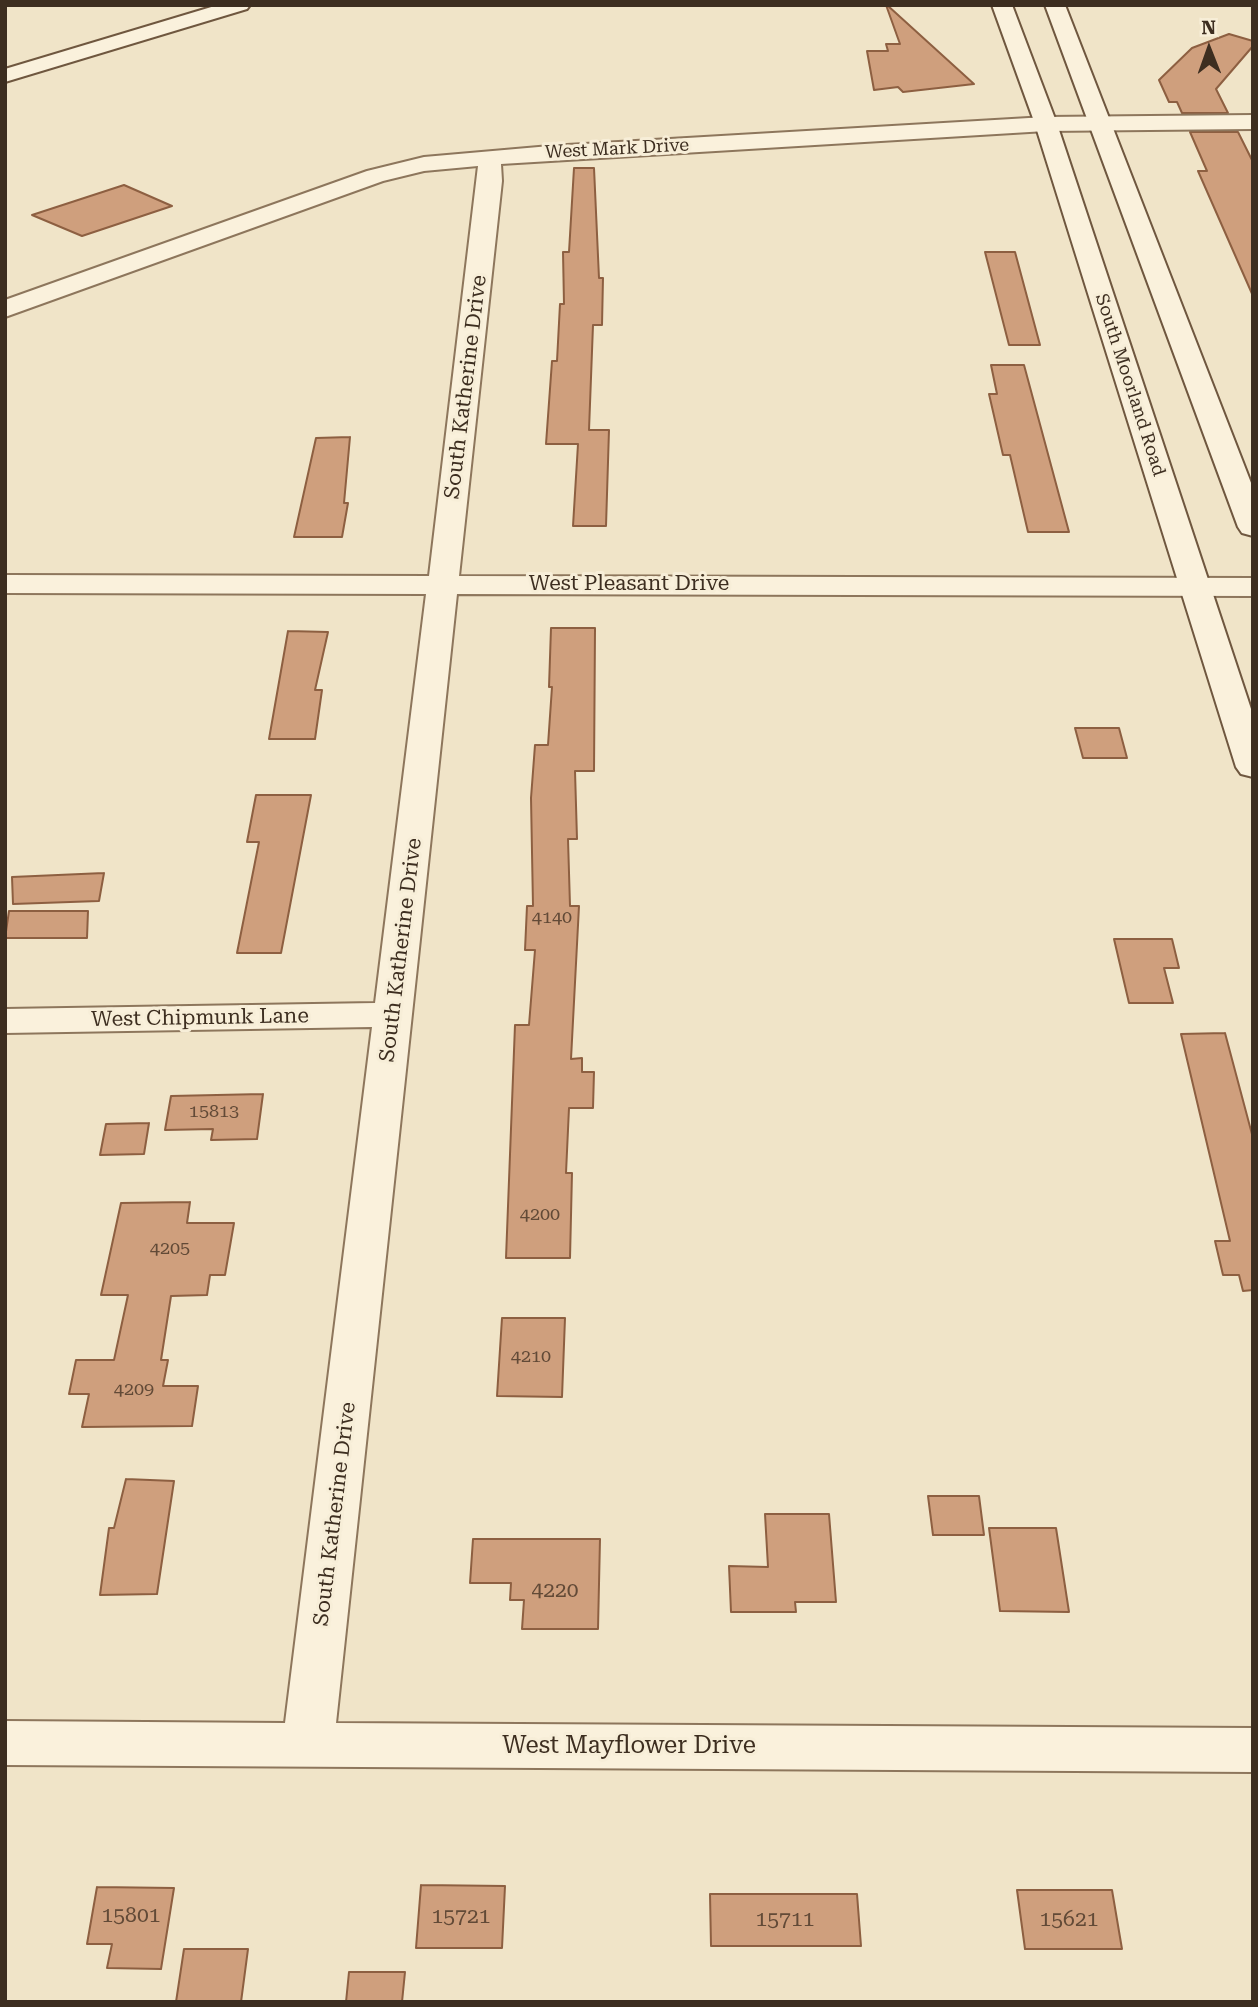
<!DOCTYPE html>
<html>
<head>
<meta charset="utf-8">
<style>
	body { margin:0 }
	#map { position:relative; width:1258px; height:2007px; overflow:hidden; background:#f0e4c8; font-family:"Roboto Serif",serif }
	canvas { display:block }
	.frame { position:absolute; inset:0; border:7px solid #3d2e20; pointer-events:none }
	.north { position:absolute; left:1174px; top:14px; width:70px; height:70px; -webkit-text-stroke:5px #f7eed8; paint-order:stroke; rotate:359deg; font-size:19px; font-weight:700; line-height:28px; text-align:center; color:#3d2e20 }
	.north::after { content:''; display:block; margin:auto; width:24px; height:32px; background:#3d2e20; clip-path:polygon(50% 0,100% 100%,50% 72%,0 100%) }
</style>
</head>
<body>
<div id="map">
<canvas width="1258" height="2007"></canvas>
<div class="frame"></div>
<div class="north">N</div>
</div>
<script>
const g = document.querySelector('canvas').getContext('2d');
g.lineJoin = 'round';
function paint(path, color) { g.fillStyle = color; g.fill(path, 'evenodd'); }
const poly = rows => new Path2D(rows.map(r => 'M' + r).join(''));
function trace(path, color, width, dash) { g.strokeStyle = color; g.lineWidth = width; g.lineCap = dash ? 'butt' : 'round'; g.setLineDash(dash || []); g.stroke(path); }
function drawText(font, color, halo, rows, align = 'center') {
  g.font = font + ' "Roboto Serif",serif'; g.lineWidth = 6; g.setLineDash([]); g.textBaseline = 'middle'; g.strokeStyle = halo; g.fillStyle = color; for (const [text, x, y, turn = 0] of rows) {
    g.save(); g.translate(x, y); g.rotate((+turn || 0) * Math.PI / 180); g.textAlign = isNaN(turn) ? turn : align; if (halo) g.strokeText(text, 0, 0); g.fillText(text, 0, 0); g.restore();
  }
}
const building = poly([
	[886,5,887,5,974,84,903,92,898,87,874,90,867,51,888,51,886,44,900,44,886,5],
	[1229,34,1253,41,1253,46,1216,89,1228,113,1182,113,1177,102,1169,102,1159,80,1192,48,1229,34],
	[1190,132,1238,132,1253,162,1253,296,1198,171,1207,171,1190,132],
	[574,168,594,168,599,278,603,278,602,325,593,325,589,430,609,430,606,526,573,526,578,444,546,444,552,361,557,361,560,304,564,304,563,252,569,252,574,168],
	[124,185,172,206,82,236,32,215,124,185],
	[985,252,1015,252,1040,345,1009,345,985,252],
	[991,365,1024,365,1069,532,1028,532,1010,455,1003,455,989,394,997,394,991,365],
	[350,437,344,503,348,503,342,537,294,537,316,438,350,437],
	[551,628,595,628,594,771,575,771,577,839,568,839,570,906,579,906,571,1059,582,1058,582,1072,594,1072,593,1108,569,1108,566,1173,572,1173,570,1258,506,1258,515,1025,529,1025,535,950,525,950,527,906,533,906,531,798,535,745,548,745,552,687,549,687,551,628],
	[288,631,328,632,315,690,322,690,315,739,269,739,288,631],
	[1075,728,1119,728,1127,758,1083,758,1075,728],
	[256,795,311,795,281,953,237,953,259,842,247,842,256,795],
	[104,873,99,901,13,904,12,877,104,873],
	[9,911,88,911,87,938,5,938,9,911],
	[1114,939,1172,939,1179,968,1164,968,1173,1003,1129,1003,1114,939],
	[1225,1033,1253,1138,1253,1290,1243,1291,1239,1275,1223,1275,1215,1241,1230,1241,1181,1034,1225,1033],
	[263,1094,257,1139,211,1140,213,1129,165,1130,171,1096,263,1094],
	[149,1123,144,1154,100,1155,106,1124,149,1123],
	[190,1202,187,1223,234,1223,225,1275,210,1275,207,1295,171,1296,161,1360,168,1360,163,1386,198,1386,192,1426,82,1427,89,1394,69,1394,76,1360,114,1360,128,1295,101,1295,121,1203,190,1202],
	[502,1318,565,1318,562,1397,497,1396,502,1318],
	[126,1479,174,1481,157,1594,100,1595,109,1528,114,1528,126,1479],
	[928,1496,979,1496,984,1535,933,1535,928,1496],
	[765,1514,829,1514,836,1602,795,1602,796,1612,731,1612,729,1566,768,1567,765,1514],
	[989,1528,1056,1528,1069,1612,1000,1611,989,1528],
	[473,1539,600,1539,598,1629,522,1629,524,1600,510,1600,511,1583,470,1583,473,1539],
	[421,1885,505,1886,502,1948,416,1948,421,1885],
	[97,1887,174,1888,161,1969,107,1968,112,1944,87,1944,97,1887],
	[1017,1890,1112,1890,1122,1949,1025,1949,1017,1890],
	[710,1894,857,1894,861,1946,711,1946,710,1894],
	[184,1949,248,1949,241,2002,176,2002,184,1949],
	[349,1972,405,1972,402,2002,346,2002,349,1972]
]);
const minor = poly([
	[1253,115,1253,129,1046,131,501,164,502,181,459,576,1253,578,1253,596,457,594,336,1723,1253,1728,1253,1772,5,1765,5,1721,285,1723,372,1027,5,1033,5,1009,375,1003,426,594,5,593,5,575,429,576,478,166,424,171,383,181,5,317,5,300,367,171,424,157,550,146,1046,117,1253,115]
]);
const secondary = poly([
	[218,5,250,5,247,9,5,82,5,69,218,5],
	[992,5,1012,5,1057,124,1253,715,1253,777,1241,774,1236,767,1035,124,992,5],
	[1045,5,1065,5,1253,488,1253,536,1242,533,1238,527,1045,5]
]);
const farStreetnames = [
	["West Mark Drive",617,149,-3],
	["South Moorland Road",1130,385,72]
];
const numberNames = [
	["4140",552,918],
	["15813",214,1112],
	["4200",540,1215],
	["4205",170,1249],
	["4210",531,1357],
	["4209",134,1390]
];
const streetNames = [
	["South Katherine Drive",466,387,-83],
	["West Pleasant Drive",629,584],
	["South Katherine Drive",401,950,-83],
	["West Chipmunk Lane",200,1018,-1],
	["South Katherine Drive",335,1514,-83]
];
const nearNumbernames = [
	["4220",555,1591],
	["15801",131,1916],
	["15721",461,1917],
	["15711",785,1920],
	["15621",1069,1920]
];
const nearStreetnames = [
	["West Mayflower Drive",629,1746]
];
paint(building, '#cf9f7d');
trace(building, '#8d5f41', 2);
trace(minor, '#8d765c', 4);
trace(secondary, '#6f573f', 4);
paint(minor, '#faf1dc');
paint(secondary, '#faf1dc');
drawText('18px', '#3d2e20', '#f7eed8', farStreetnames);
drawText('18px', '#624a37', null, numberNames);
drawText('21px', '#3d2e20', '#f7eed8', streetNames);
drawText('21px', '#624a37', null, nearNumbernames);
drawText('24px', '#3d2e20', '#f7eed8', nearStreetnames);
</script>
</body>
</html>
